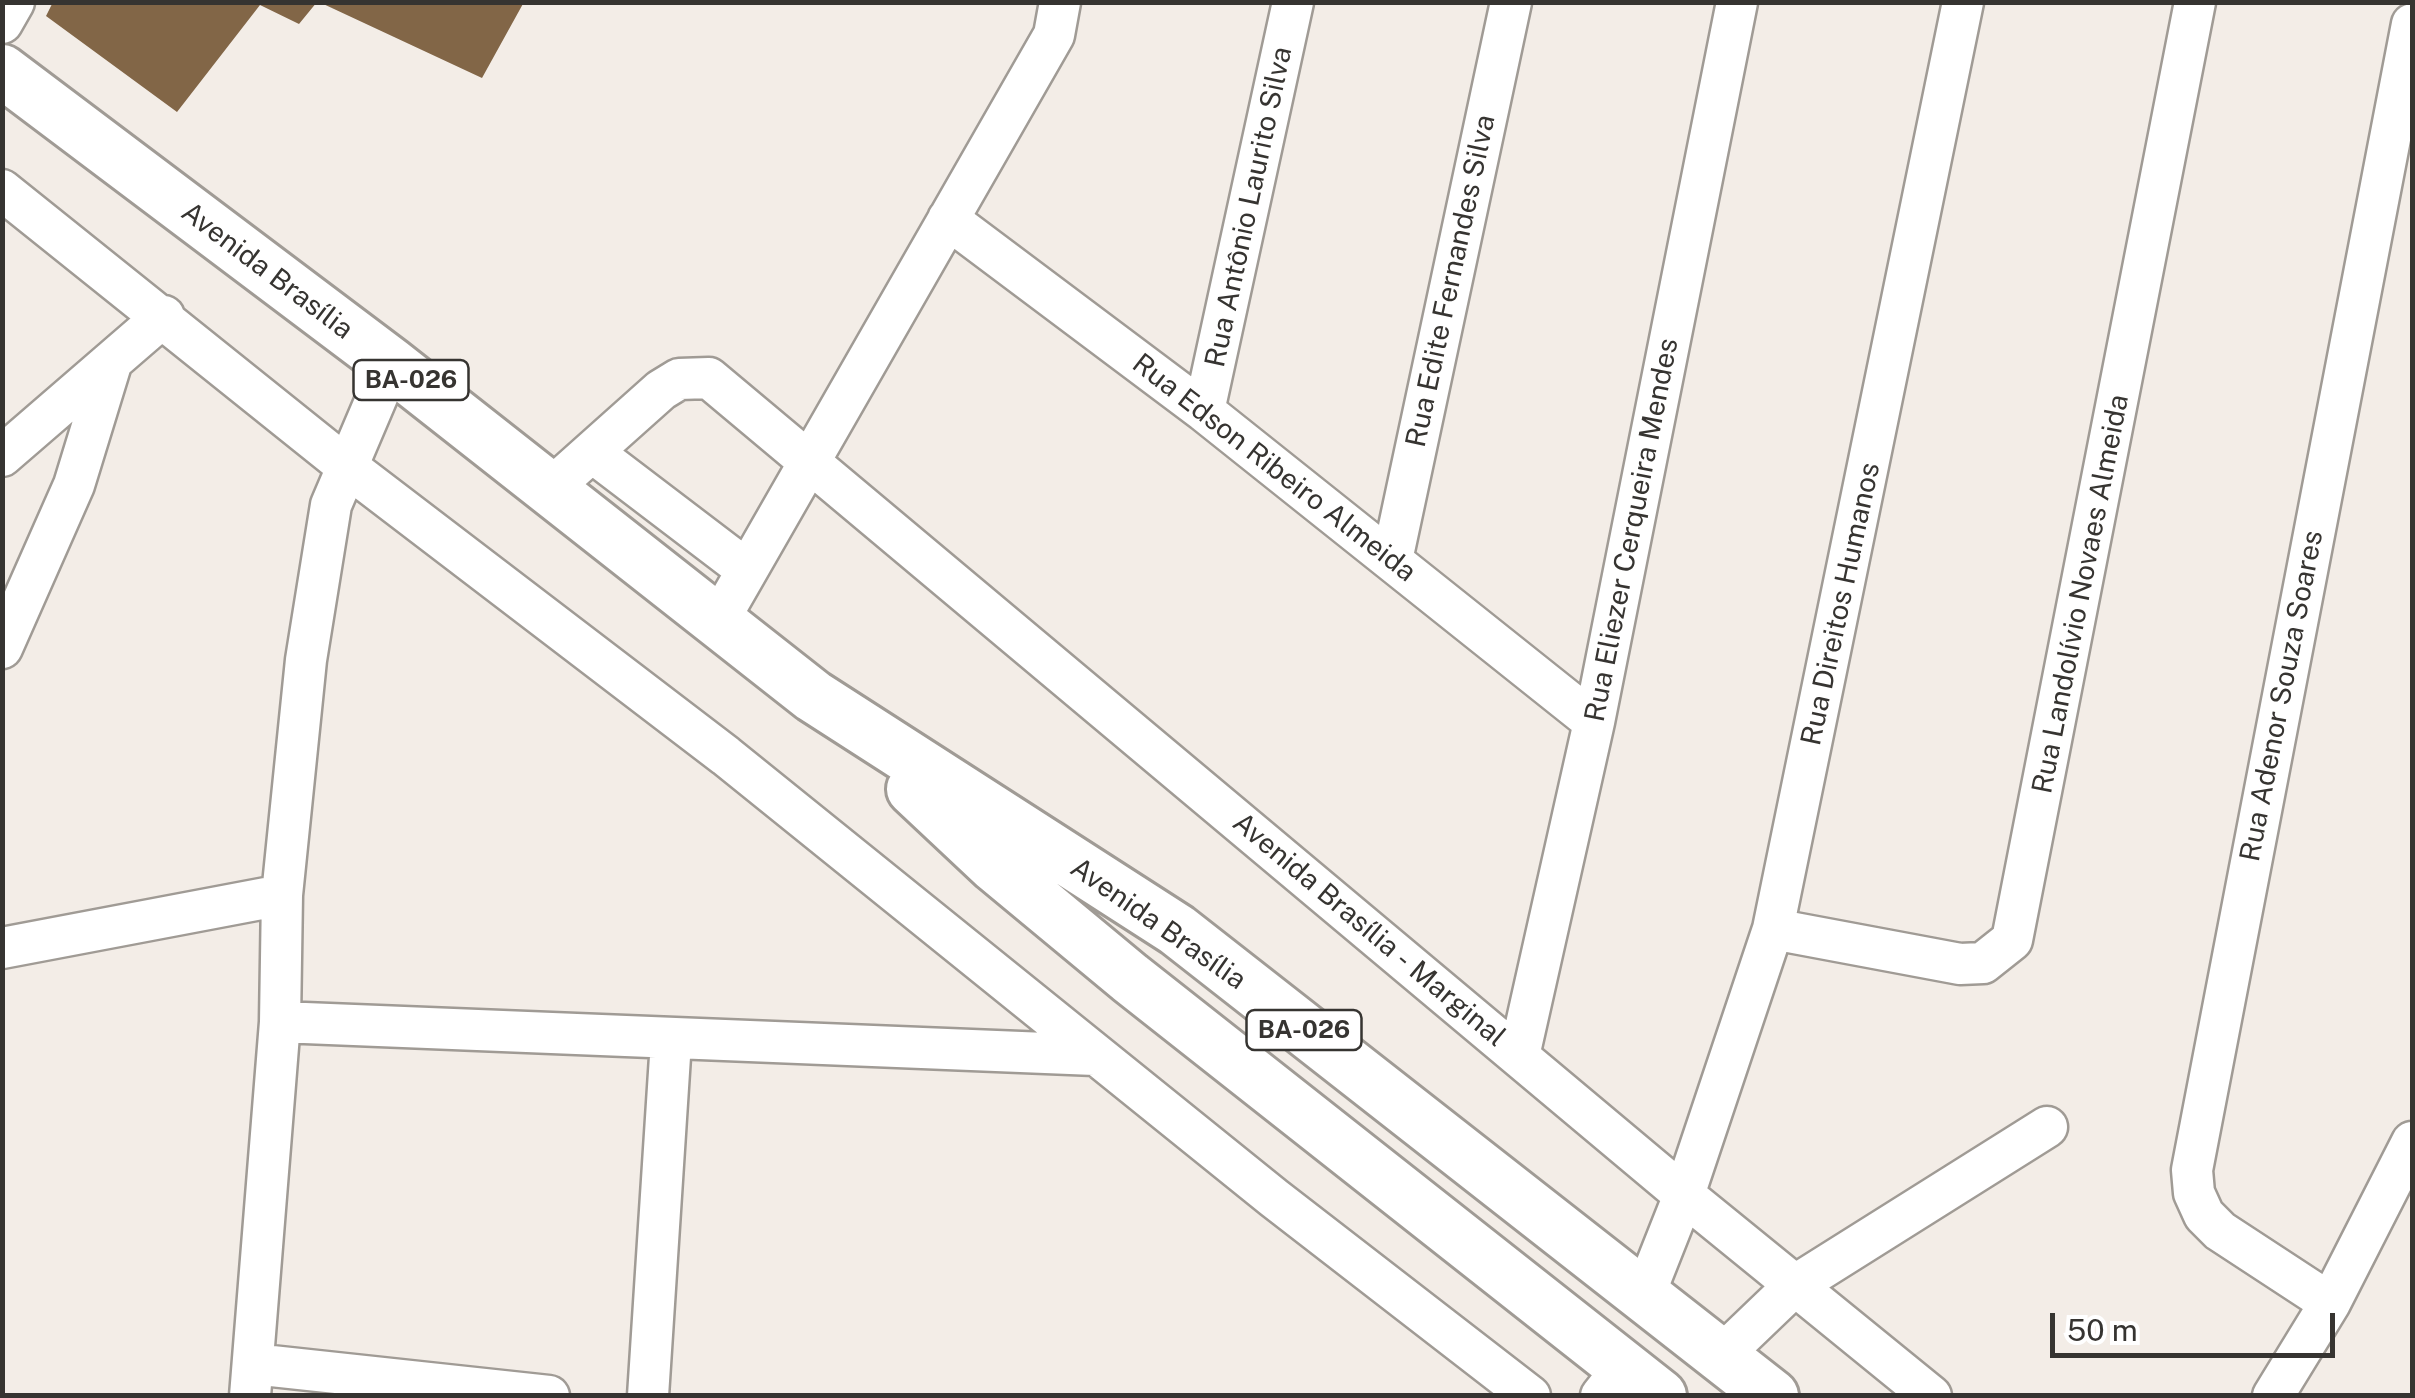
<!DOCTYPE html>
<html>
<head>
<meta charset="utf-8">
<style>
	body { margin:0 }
	#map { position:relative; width:2415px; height:1398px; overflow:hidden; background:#f3ede7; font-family:"Public Sans",sans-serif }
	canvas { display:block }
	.frame { position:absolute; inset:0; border:5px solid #363431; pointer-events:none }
	.scale { position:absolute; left:2050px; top:1313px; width:285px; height:45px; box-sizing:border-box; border:5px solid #363431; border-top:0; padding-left:12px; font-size:30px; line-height:35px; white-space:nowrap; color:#363431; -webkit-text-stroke:8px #fff; paint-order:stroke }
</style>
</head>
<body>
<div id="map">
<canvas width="2415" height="1398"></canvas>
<div class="frame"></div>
<div class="scale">50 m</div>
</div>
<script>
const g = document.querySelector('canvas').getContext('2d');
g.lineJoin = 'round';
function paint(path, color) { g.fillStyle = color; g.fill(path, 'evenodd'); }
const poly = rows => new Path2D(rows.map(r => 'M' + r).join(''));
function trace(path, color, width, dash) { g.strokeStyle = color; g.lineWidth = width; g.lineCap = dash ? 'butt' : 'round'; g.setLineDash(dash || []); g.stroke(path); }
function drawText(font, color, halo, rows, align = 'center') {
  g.font = font + ' "Public Sans",sans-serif'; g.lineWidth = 10; g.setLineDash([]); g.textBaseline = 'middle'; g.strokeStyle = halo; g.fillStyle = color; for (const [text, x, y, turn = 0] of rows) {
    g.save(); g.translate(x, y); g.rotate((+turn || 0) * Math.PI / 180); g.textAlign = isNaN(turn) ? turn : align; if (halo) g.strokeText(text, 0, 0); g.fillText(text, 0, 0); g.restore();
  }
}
const building = poly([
	[53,2,317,2,299,24,260,5,177,112,46,16],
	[319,2,524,2,482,78]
]);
const minor = poly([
	[2,23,14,2],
	[2,190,345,465,726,756,1274,1198,1530,1396],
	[948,219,1204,411,1594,722],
	[1204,411,1293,2],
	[592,452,747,570],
	[2,456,164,316],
	[549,490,661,390,679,379,709,378,1684,1195,1931,1396],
	[1392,560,1511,2],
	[717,623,1054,35,1060,2],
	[2,648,74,485,112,361],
	[1773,929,1960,964,1983,963,2012,940,2195,2],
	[2,948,282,895],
	[280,1022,1095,1055],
	[1519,1056,1594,722,1737,2],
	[1644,1296,1684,1195,1773,929,1963,2],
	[2330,1303,2220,1231,2204,1215,2194,1193,2192,1170,2412,24],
	[1721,1356,1794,1286,2047,1127],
	[253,1364,549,1396],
	[250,1396,280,1022,282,895,306,660,331,505,391,364],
	[648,1396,671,1041],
	[1601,1396,1624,1367],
	[2273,1396,2330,1303,2412,1142]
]);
const major = poly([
	[2,71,391,364,813,696,1177,930,1772,1396],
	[913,789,995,866,1130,978,1660,1396]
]);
const shields = [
	[411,380,115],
	[1304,1030,115]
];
const shieldNames = [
	["BA-026",411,380],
	["BA-026",1304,1030]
];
const streetNames = [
	["Rua Antônio Laurito Silva",1249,207,-78],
	["Avenida Brasília",267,271,37],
	["Rua Edite Fernandes Silva",1451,281,-78],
	["Rua Edson Ribeiro Almeida",1274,468,38],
	["Rua Eliezer Cerqueira Mendes",1632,530,-79],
	["Rua Landolívio Novaes Almeida",2081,594,-79],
	["Rua Direitos Humanos",1841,604,-78],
	["Rua Adenor Souza Soares",2282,696,-79],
	["Avenida Brasília",1158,924,35],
	["Avenida Brasília - Marginal",1369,930,40]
];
paint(building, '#826647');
trace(minor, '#a09b95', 45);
trace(major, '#a09b95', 58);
trace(minor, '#fff', 40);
trace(major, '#fff', 52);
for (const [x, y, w] of shields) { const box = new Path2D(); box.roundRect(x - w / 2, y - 20, w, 40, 8); g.fillStyle = '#fff'; g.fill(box); trace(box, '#363431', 2.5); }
drawText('bold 25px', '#363431', null, shieldNames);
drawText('28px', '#363431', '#fff', streetNames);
</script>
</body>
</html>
